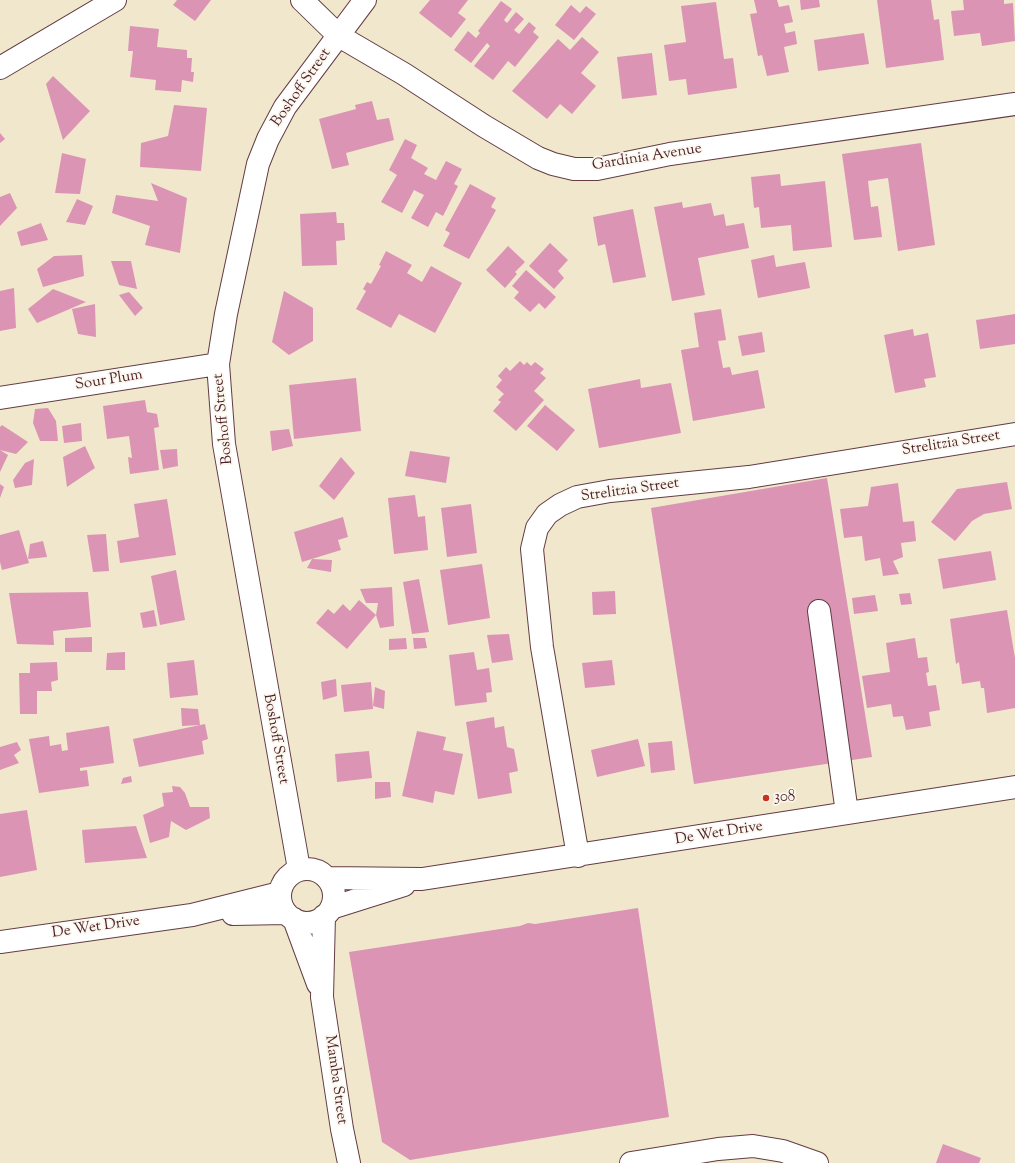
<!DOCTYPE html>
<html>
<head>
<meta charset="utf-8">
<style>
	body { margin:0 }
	canvas { display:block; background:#f0e7cc }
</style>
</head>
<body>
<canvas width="1015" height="1163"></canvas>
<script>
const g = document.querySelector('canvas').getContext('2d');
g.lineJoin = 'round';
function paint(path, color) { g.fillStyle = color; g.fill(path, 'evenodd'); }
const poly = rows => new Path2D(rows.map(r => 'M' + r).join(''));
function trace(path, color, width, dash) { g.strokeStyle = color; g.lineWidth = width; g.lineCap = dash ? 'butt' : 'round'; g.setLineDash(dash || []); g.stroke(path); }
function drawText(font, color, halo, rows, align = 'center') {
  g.font = font + ' "Sorts Mill Goudy",serif'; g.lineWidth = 3.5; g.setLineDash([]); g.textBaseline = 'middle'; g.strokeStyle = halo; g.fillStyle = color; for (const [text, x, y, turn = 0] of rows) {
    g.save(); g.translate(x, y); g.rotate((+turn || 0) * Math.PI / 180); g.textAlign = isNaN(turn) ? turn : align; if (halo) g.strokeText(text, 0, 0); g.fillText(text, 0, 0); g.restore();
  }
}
const building = poly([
	[177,0,211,0,195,21,173,5],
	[430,0,468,0,458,13,466,19,451,38,419,13],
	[754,0,777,0,779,7,789,5,793,22,784,24,786,33,795,31,797,44,784,47,789,72,767,76,762,55,758,56,750,14,757,13],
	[800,0,819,0,820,7,801,10],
	[877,0,931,0,934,20,939,19,944,60,886,68],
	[963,0,1004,0,1004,4,1013,3,1015,41,982,46,980,33,954,36,951,11,964,10],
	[501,1,512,9,504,20,507,23,516,12,524,19,514,30,519,34,529,22,536,28,533,32,539,37,515,67,508,61,493,80,474,66,490,46,487,43,471,63,454,50,468,31,476,38,480,33,478,31],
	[716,2,724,59,733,58,737,88,688,95,686,79,669,81,664,45,686,42,681,6],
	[571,5,580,13,586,6,596,14,574,40,555,25],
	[130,26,159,29,157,47,187,50,187,58,192,58,191,72,194,72,193,82,182,80,181,92,155,90,156,80,130,77,133,51,128,51],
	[864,33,869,64,818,71,814,40],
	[582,37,599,52,581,73,596,86,572,114,560,104,547,119,512,91,558,39,570,50],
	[652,53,657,95,622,99,617,57],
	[53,76,90,111,63,140,46,84],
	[372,101,377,120,389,118,394,140,346,153,349,165,332,169,319,119,356,109,355,105],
	[174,105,207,108,201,171,140,167,141,143,168,136],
	[0,133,5,139,0,143],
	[405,139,417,145,411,158,428,168,424,174,436,180,446,161,462,169,454,184,458,186,443,216,436,212,428,227,411,218,424,195,414,190,402,213,381,202,397,175,389,170],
	[921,143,935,245,898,251,888,178,868,181,871,207,878,206,882,237,854,240,842,154],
	[62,153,86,159,80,194,55,193],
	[780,174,781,186,825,181,832,247,793,251,791,225,761,228,759,207,754,208,751,177],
	[151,183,187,198,180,253,145,245,150,226,112,213,116,195,158,201],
	[470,184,496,198,491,207,496,210,469,259,443,246,450,233,445,230],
	[10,193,17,208,0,226,0,197],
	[77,199,93,206,85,225,66,222],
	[682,202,683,208,711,203,714,216,724,214,726,226,744,223,749,248,698,258,705,295,672,301,654,207],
	[633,209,646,277,613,283,605,244,598,246,593,217],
	[336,212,337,223,344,223,345,240,336,241,337,265,302,266,300,214],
	[41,223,48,240,21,246,17,232],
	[550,243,568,260,558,271,564,278,554,289,529,266],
	[508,246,525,262,515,272,517,274,505,288,486,270],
	[386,251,412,265,407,273,422,282,431,266,462,283,435,333,399,314,391,328,356,309,366,291,363,289,367,282,371,284,381,266,379,265],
	[82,255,84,276,43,287,37,269,54,256],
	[774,255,776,267,805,262,810,288,758,298,751,260],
	[111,261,131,261,137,289,119,285],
	[526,270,556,297,545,309,539,303,530,312,514,298,519,292,512,286],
	[14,288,16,328,0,331,0,291],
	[53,289,86,302,37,323,28,309],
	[284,291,313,308,313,341,289,355,272,342],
	[129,292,143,308,135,316,119,295],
	[95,304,96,337,78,334,72,309],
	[721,309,726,340,718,341,723,368,730,367,732,375,758,370,765,408,693,421,681,350,699,347,694,313],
	[1015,314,1015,344,980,349,976,320],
	[913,329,914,336,928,333,936,377,924,379,926,387,895,393,884,335],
	[762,332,765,352,742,356,738,336],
	[520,361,524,365,527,362,531,366,535,362,544,369,540,373,546,378,534,391,544,400,516,431,493,411,501,402,498,400,504,394,496,387,502,380,498,376,506,367,510,371],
	[356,378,361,431,294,439,289,385],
	[640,379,641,388,671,383,681,433,599,448,588,389],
	[145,400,147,412,157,414,159,427,154,428,159,470,130,474,128,457,132,458,129,436,107,439,103,406],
	[545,405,575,430,557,451,527,426],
	[48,408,56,421,58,441,40,441,33,423,35,409],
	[81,423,82,441,64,443,62,426],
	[2,425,28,442,16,454,0,450,8,455,0,472,0,427],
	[289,429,293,446,272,451,270,431],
	[85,446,95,468,67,487,63,457],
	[177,449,178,466,163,469,160,450],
	[410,451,450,457,446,483,405,476],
	[341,457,355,473,334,500,319,486],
	[34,459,32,485,15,488,13,480,25,463],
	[827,478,872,757,694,784,651,508],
	[1007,482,1012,509,984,514,972,521,955,541,931,522,957,489],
	[898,483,903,522,914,521,916,541,901,543,903,557,893,561,899,574,883,576,880,558,865,561,862,536,844,538,840,509,868,506,871,487],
	[0,484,4,487,0,498],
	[415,495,418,517,425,516,428,550,394,554,388,498],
	[167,499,176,555,120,563,117,541,139,537,134,504],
	[471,504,477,553,447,557,441,508],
	[343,517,348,537,338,540,341,550,302,562,294,532],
	[19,530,29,563,2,570,0,562,0,535],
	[106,534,109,571,93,572,87,535],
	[43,541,47,557,28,559,30,544],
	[991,551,996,580,943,589,938,559],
	[312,559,332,560,331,572,307,568],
	[482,564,490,618,448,625,440,570],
	[176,570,185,620,160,625,151,576],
	[419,579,429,632,412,634,403,582],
	[392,587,394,626,380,628,376,615,378,603,366,603,360,589],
	[615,591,616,614,593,615,592,592],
	[88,592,91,627,53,631,54,645,17,644,9,593],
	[910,593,912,604,901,605,899,594],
	[875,595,878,611,854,614,852,598],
	[359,600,376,615,347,649,316,623,328,609,334,614,343,604,350,611],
	[154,610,157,626,143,628,140,613],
	[1007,610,1015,658,1015,708,987,713,984,688,981,688,980,681,962,684,959,662,956,664,950,619],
	[509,634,513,660,492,663,487,635],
	[92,637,92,652,65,652,65,638],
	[406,638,407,649,389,650,389,639],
	[413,638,425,638,427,648,414,649],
	[915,638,918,658,927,657,929,672,926,673,928,686,936,685,940,710,929,712,931,726,906,730,903,716,893,717,891,704,867,708,862,676,890,672,886,643],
	[125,652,125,670,106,670,107,653],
	[474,652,477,670,489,668,492,692,486,693,487,702,455,706,449,655],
	[194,660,198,695,170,698,167,663],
	[612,660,615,685,585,688,582,663],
	[57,662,58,680,51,682,52,691,37,691,37,714,20,714,19,673,30,673,30,663],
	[336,679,337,696,323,700,321,682],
	[371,682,373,709,344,712,341,685],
	[375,687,385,691,384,709,373,706],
	[181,708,198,709,200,725,182,726],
	[494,717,495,728,504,726,507,747,514,749,518,771,509,773,512,793,478,799,466,722],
	[205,724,208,739,202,741,204,754,139,767,133,739],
	[109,726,114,763,80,768,80,771,87,770,89,786,39,793,29,739,49,736,50,746,61,744,62,751,68,750,66,733],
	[417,731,446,737,443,750,463,754,454,795,435,791,433,803,402,796],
	[638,739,645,766,597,777,591,750],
	[672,741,675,770,651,773,648,743],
	[17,742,21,750,14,755,19,763,0,770,0,747],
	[369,751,372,778,337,782,335,754],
	[131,776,132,782,121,784,123,778],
	[375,782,390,782,391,797,375,799],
	[172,786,180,787,185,793,190,807,209,807,210,818,186,830,171,821,169,837,150,843,143,815,164,806,162,793,173,792],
	[27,810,37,870,0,877,0,814],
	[136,826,147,858,85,863,82,830],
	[638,908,669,1117,410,1160,382,1142,349,952,520,926,528,923,535,924],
	[943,1144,981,1158,979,1163,936,1163]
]);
const minor = poly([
	[302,0,339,36,404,74,484,126,538,158,553,164,574,169,597,169,670,154,1015,104],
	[0,68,115,0],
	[0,398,218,364],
	[819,611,847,813],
	[578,856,542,647,535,579,532,549,537,528,547,514,560,505,577,497,610,491,749,477,1015,434],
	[299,869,224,444,218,364,226,314,258,164,268,139,285,107,365,0],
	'280 896a27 27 0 1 1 54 0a27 27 0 1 1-54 0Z',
	[328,878,422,879,1015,787],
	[331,908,404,885],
	[233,914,286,913],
	[324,916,322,997,342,1129,349,1163],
	[294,919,318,984],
	[0,942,192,915,280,893],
	[631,1163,718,1149,753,1146,783,1151,817,1163]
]);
const markers = [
	[766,798,4,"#c8321e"]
];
const streetNames = [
	["Boshoff Street",302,88,-55],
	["Gardinia Avenue",647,158,-9],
	["Sour Plum",109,381,-9],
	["Boshoff Street",224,419,-96],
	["Strelitzia Street",951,444,-9],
	["Strelitzia Street",630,491,-8],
	["Boshoff Street",275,739,80],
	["De Wet Drive",719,834,-9],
	["De Wet Drive",96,928,-8],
	["Mamba Street",335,1080,82]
];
const poiNames = [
	["308",774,798]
];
paint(building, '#dc94b5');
trace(minor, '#633d43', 24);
trace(minor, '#fff', 22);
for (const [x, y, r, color] of markers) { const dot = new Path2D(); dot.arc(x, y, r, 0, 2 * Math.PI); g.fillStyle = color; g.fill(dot); trace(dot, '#fbf7ec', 1.5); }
drawText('15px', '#4a1f2b', '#fbf7ec', streetNames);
drawText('15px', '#4a1f2b', '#fbf7ec', poiNames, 'left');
</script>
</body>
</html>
